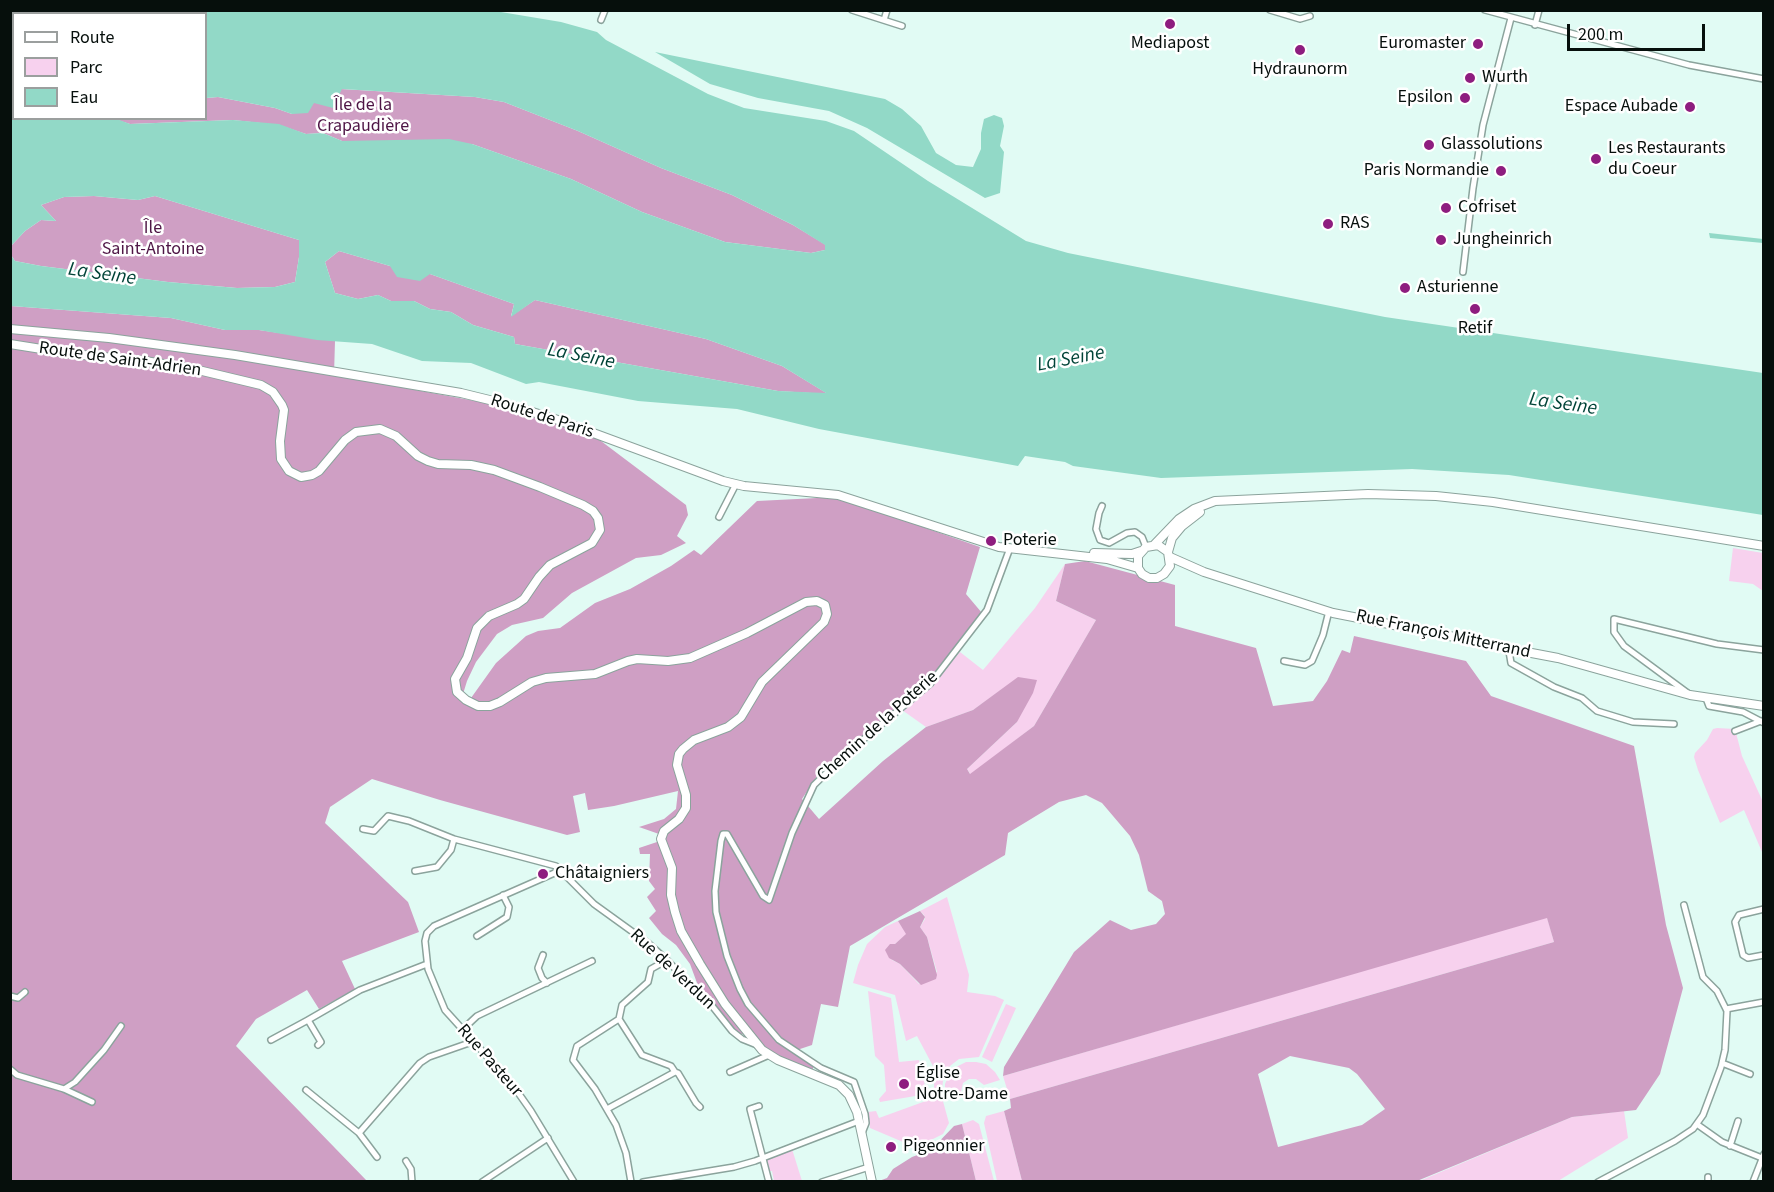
<!DOCTYPE html>
<html>
<head>
<meta charset="utf-8">
<style>
	body { margin:0 }
	#map { position:relative; width:1774px; height:1192px; overflow:hidden; background:#e1fbf4; font-family:"Source Sans 3",sans-serif }
	canvas { display:block }
	.frame { position:absolute; inset:0; border:12px solid #060f0c; pointer-events:none }
	.legend { position:absolute; left:12px; top:12px; width:195px; height:108px; box-sizing:border-box; background:#fff; border:2px solid #9b9f9e; margin:0; padding:8px 10px; list-style:none; font-size:18px; color:#060f0c }
	.legend li { display:flex; align-items:center; gap:12px; height:30px }
	.legend b { width:30px; border:2px solid #9b9f9e }
	.scale { position:absolute; left:1567px; top:24px; width:138px; height:27px; box-sizing:border-box; border:3px solid #060f0c; border-top:0; padding-left:8px; font-size:18px; line-height:21px; white-space:nowrap; color:#060f0c; -webkit-text-stroke:4px #fff; paint-order:stroke }
</style>
</head>
<body>
<div id="map">
<canvas width="1774" height="1192"></canvas>
<div class="frame"></div>
<ul class="legend">
<li><b style="height:8px;background:#fff"></b>Route</li>
<li><b style="height:16px;background:#f7d1ee"></b>Parc</li>
<li><b style="height:16px;background:#92d9c7"></b>Eau</li>
</ul>
<div class="scale">200 m</div>
</div>
<script>
const g = document.querySelector('canvas').getContext('2d');
g.lineJoin = 'round';
function paint(path, color) { g.fillStyle = color; g.fill(path, 'evenodd'); }
const poly = rows => new Path2D(rows.map(r => 'M' + r).join(''));
function trace(path, color, width, dash) { g.strokeStyle = color; g.lineWidth = width; g.lineCap = dash ? 'butt' : 'round'; g.setLineDash(dash || []); g.stroke(path); }
function drawText(font, color, halo, rows, align = 'center') {
  g.font = font + ' "Source Sans 3",sans-serif'; g.lineWidth = 5; g.setLineDash([]); g.textBaseline = 'middle'; g.strokeStyle = halo; g.fillStyle = color; for (const [text, x, y, turn = 0] of rows) {
    g.save(); g.translate(x, y); g.rotate((+turn || 0) * Math.PI / 180); g.textAlign = isNaN(turn) ? turn : align; if (halo) g.strokeText(text, 0, 0); g.fillText(text, 0, 0); g.restore();
  }
}
const green = poly([
	[1733,548,1763,553,1763,591,1753,584,1729,581],
	[1065,564,1056,601,1096,620,1034,726,971,775,967,769,1017,722,1018,678,973,710,926,727,902,710,931,686,960,652,983,670,1035,608],
	[1717,728,1735,729,1742,756,1763,802,1763,851,1762,852,1744,810,1720,823,1698,770,1694,757,1695,753,1707,740,1713,729],
	[947,897,969,975,967,992,995,996,1004,1000,979,1057,959,1059,950,1066,944,1075,941,1094,949,1123,943,1134,927,1142,903,1142,870,1128,868,1112,876,1111,879,1118,934,1098,934,1068,917,1036,906,1041,895,995,853,983,858,965,867,944,885,927,898,921,907,934,895,944,892,960,900,964,919,984,937,972,927,937,920,927,925,919,924,915,920,911],
	[1547,917,1554,942,1010,1099,1003,1076],
	[868,991,891,998,899,1062,919,1060,927,1094,880,1102,879,1099,886,1091,884,1065,875,1056],
	[1006,1004,1016,1008,992,1062,982,1057],
	[966,1062,976,1062,986,1064,995,1072,1000,1080,984,1085,976,1079,969,1079,963,1083,961,1092,945,1096,945,1084,949,1075,956,1067],
	[1004,1111,1022,1181,997,1181,984,1123,986,1116],
	[1624,1111,1628,1138,1558,1181,1417,1182,1572,1117],
	[973,1120,979,1124,994,1181,976,1181,962,1124],
	[792,1149,802,1181,774,1181,772,1171,769,1171,765,1159]
]);
const forest = poly([
	[341,89,475,97,504,102,578,131,661,168,732,195,793,225,826,245,825,250,811,253,725,242,642,212,571,179,472,144,342,141,323,133,306,134,279,125,233,120,130,124,114,119,206,118,206,98,218,97,275,108,292,114],
	[94,196,138,200,155,196,299,240,299,257,295,282,275,287,237,288,168,282,41,266,15,261,11,255,11,246,25,231,41,220,56,221,41,205,64,197],
	[339,251,390,266,430,274,514,304,511,316,535,300,706,339,782,366,828,394,778,391,515,344,514,337,473,325,451,312,430,309,414,301,391,301,378,295,358,299,335,293,325,262],
	[11,306,171,318,225,330,259,330,335,341,334,375,519,409,593,435,686,505,688,515,677,536,686,543,661,555,636,558,572,593,543,618,512,625,497,634,476,662,467,681,463,694,471,698,496,663,526,636,538,631,560,628,595,603,630,589,671,566,694,550,701,555,757,501,837,497,980,547,966,594,982,613,928,683,817,776,802,799,819,819,883,761,926,727,973,710,1018,677,1037,680,1033,693,1017,722,967,769,970,774,1034,726,1096,620,1056,601,1065,564,1085,561,1175,585,1175,626,1256,648,1273,706,1313,701,1327,681,1342,650,1350,653,1354,636,1466,661,1491,696,1634,746,1666,925,1683,988,1660,1074,1636,1110,1572,1117,1417,1181,1022,1181,1004,1111,1011,1108,1010,1099,1554,942,1547,918,1003,1076,1004,1067,1074,952,1110,920,1131,930,1156,924,1165,914,1162,901,1148,891,1139,855,1130,836,1102,803,1086,795,1059,802,1008,833,1005,855,850,946,838,1007,821,1004,812,1045,791,1052,811,1064,813,1067,813,1071,771,1053,749,1030,741,1035,734,1030,700,991,690,964,676,945,662,934,649,918,656,911,647,897,655,889,649,881,650,854,640,854,639,848,660,841,659,834,639,827,664,819,676,809,678,791,614,806,588,810,585,793,573,796,580,832,567,835,440,800,372,779,330,807,325,823,408,902,419,932,342,961,355,989,319,1009,307,990,256,1019,236,1046,367,1181,11,1182],
	[1290,1056,1349,1068,1357,1074,1385,1109,1362,1125,1278,1147,1258,1074],
	[920,911,925,917,920,927,927,937,937,975,936,979,921,985,900,964,889,958,885,950,890,944,895,944,906,934,898,921],
	[962,1124,976,1181,879,1181,887,1178,893,1169,912,1157,931,1150,954,1126]
]);
const water = poly([
	[103,10,127,12,489,10,561,22,597,32,606,40,708,94,744,108,826,121,854,131,928,181,1026,241,1068,253,1385,317,1763,373,1763,515,1509,475,1412,469,1161,478,1073,466,1065,462,1025,456,1018,466,819,429,737,409,638,401,539,382,526,384,471,363,422,361,372,344,317,340,259,330,225,330,171,318,11,306,11,255,15,261,41,266,168,282,237,288,275,287,295,282,299,257,299,240,155,196,138,200,94,196,64,197,41,205,56,221,41,220,25,231,11,246,11,11],
	[14,14,206,14,206,98,218,97,275,108,292,114,308,113,314,103,333,108,342,89,475,97,504,102,578,131,661,168,732,195,793,225,825,245,825,250,811,253,725,242,642,212,571,179,472,144,449,139,342,141,323,133,306,134,279,124,233,120,130,124,114,118,14,118],
	[339,251,390,266,397,277,420,281,430,274,514,304,511,317,535,300,706,339,782,366,826,393,778,391,515,344,514,337,473,325,451,312,430,309,414,301,391,301,378,295,358,299,335,293,325,262],
	[655,52,885,99,902,109,921,126,936,153,956,165,973,167,981,149,981,133,984,119,994,115,1002,118,1004,126,1000,146,1004,152,1000,193,985,198,867,128,829,111,758,98,710,84],
	[1709,233,1763,239,1763,243,1710,238]
]);
const street = poly([
	[852,10,902,26],
	[1270,10,1300,19,1310,16],
	[1485,10,1689,65,1764,79],
	[601,20,605,10],
	[884,20,887,10],
	[1535,25,1539,10],
	[1463,272,1473,188,1483,125,1511,18],
	[1102,506,1099,513,1096,529,1100,540,1109,543,1127,533,1135,532,1142,537,1146,547],
	[719,517,736,484],
	[1509,651,1511,663,1554,687,1582,698,1597,711,1633,722,1674,724],
	[1284,661,1305,665,1312,661,1323,635,1329,611],
	[1689,694,1624,646,1614,632,1614,619,1717,644,1764,650],
	[1706,698,1709,706,1743,712,1764,723],
	[1735,731,1761,721],
	[363,829,374,831,388,816,409,821,454,839,556,866,594,904,648,943,667,960,693,988,709,1002,732,1031,742,1039,757,1045],
	[415,871,437,867,451,850,454,839],
	[559,871,434,926,427,933,425,941,428,969,445,1010,512,1084,531,1111,574,1182],
	[1764,909,1739,915,1735,922,1743,955,1748,958,1764,955],
	[477,936,507,917,509,907,503,895],
	[543,955,538,968,542,978,547,983],
	[667,960,651,969,648,982,622,1005,619,1019,642,1055,671,1066,675,1072,678,1073,696,1103,700,1107],
	[10,996,18,998,25,992],
	[1726,1009,1764,1002],
	[619,1019,577,1046,573,1060,595,1089,616,1125,626,1153,631,1182],
	[462,1030,477,1016,592,961],
	[271,1040,308,1020],
	[318,1045,321,1042,308,1020,360,990,427,964],
	[1722,1063,1750,1074],
	[10,1069,17,1075,64,1089,92,1102],
	[730,1072,769,1055],
	[64,1089,75,1082,104,1050,121,1026],
	[306,1090,359,1133,420,1063,429,1057,472,1042],
	[759,1106,750,1109,769,1182],
	[607,1109,675,1072],
	[1698,1125,1722,1142,1762,1158],
	[359,1133,377,1157],
	[862,1133,866,1123,865,1114,854,1082,821,1068,779,1040,748,1004,740,989,727,956,716,912,715,891,721,841,723,834,727,834,763,896,769,900,792,833,814,785,847,753,930,684,987,610,1010,548],
	[1730,1146,1738,1121],
	[406,1161,411,1169,412,1182],
	[1708,1177,1708,1182],
	[482,1182,548,1138],
	[643,1182,734,1167,755,1161,859,1121],
	[822,1182,869,1167],
	[1598,1182,1675,1141,1693,1129,1703,1115,1721,1067,1725,1050,1727,1011,1717,991,1703,977,1684,905],
	[1753,1182,1764,1154]
]);
const secondary = poly([
	[10,344,73,354,145,361,194,369,261,385,273,392,282,405,284,410,280,441,281,459,289,471,301,477,312,475,319,471,345,440,356,432,380,429,396,436,418,456,428,461,438,464,471,465,494,470,540,487,583,505,593,511,598,518,600,530,592,543,550,565,539,577,524,599,517,604,489,616,477,628,467,658,455,679,457,692,466,700,478,706,490,706,500,702,532,682,546,678,595,674,628,661,637,659,668,661,690,658,747,633,806,602,817,601,825,605,827,614,824,622,762,682,741,717,728,727,694,740,683,749,679,754,677,765,686,795,686,808,679,819,664,831,661,839,672,868,671,895,675,912,681,931,700,964,725,1004,762,1050,778,1060,839,1085,849,1095,857,1112,872,1182],
	[1170,557,1204,572,1333,613,1500,646,1509,651,1521,651,1558,658,1690,695,1764,706]
]);
const primary = poly([
	[10,329,109,338,235,355,461,393,510,405,558,420,723,481,744,486,838,495,999,547,1107,559,1138,568],
	[1154,545,1179,519,1194,509,1215,501,1368,494,1436,496,1493,502,1764,546],
	[1168,552,1158,545,1146,547,1138,556,1138,568,1142,574,1149,578,1157,578,1164,574,1170,566,1168,552,1172,538,1182,526,1200,512],
	[1094,553,1132,554,1141,551]
]);
const markers = [
	[1170,24,6,"#8e1d7f"],
	[1478,44,6,"#8e1d7f"],
	[1300,50,6,"#8e1d7f"],
	[1470,78,6,"#8e1d7f"],
	[1465,98,6,"#8e1d7f"],
	[1690,107,6,"#8e1d7f"],
	[1429,145,6,"#8e1d7f"],
	[1596,159,6,"#8e1d7f"],
	[1501,171,6,"#8e1d7f"],
	[1446,208,6,"#8e1d7f"],
	[1328,224,6,"#8e1d7f"],
	[1441,240,6,"#8e1d7f"],
	[1405,288,6,"#8e1d7f"],
	[1475,309,6,"#8e1d7f"],
	[991,541,6,"#8e1d7f"],
	[543,874,6,"#8e1d7f"],
	[904,1084,6,"#8e1d7f"],
	[891,1147,6,"#8e1d7f"]
];
const poiNames = [
	["Mediapost",1170,44,"center"],
	["Euromaster",1466,44,"right"],
	["Hydraunorm",1300,70,"center"],
	["Wurth",1482,78],
	["Epsilon",1453,98,"right"],
	["Espace Aubade",1678,107,"right"],
	["Glassolutions",1441,145],
	["Les Restaurants",1608,149],
	["du Coeur",1608,170],
	["Paris Normandie",1489,171,"right"],
	["Cofriset",1458,208],
	["RAS",1340,224],
	["Jungheinrich",1453,240],
	["Asturienne",1417,288],
	["Retif",1475,329,"center"],
	["Poterie",1003,541],
	["Châtaigniers",555,874],
	["Église",916,1074],
	["Notre-Dame",916,1095],
	["Pigeonnier",903,1147]
];
const parkNames = [
	["Île de la",363,106],
	["Crapaudière",363,127],
	["Île",153,229],
	["Saint-Antoine",153,250]
];
const streetNames = [
	["Route de Saint-Adrien",120,360,8],
	["Route de Paris",542,417,18],
	["Rue François Mitterrand",1443,635,12],
	["Chemin de la Poterie",878,727,-42],
	["Rue de Verdun",672,970,43],
	["Rue Pasteur",489,1061,49]
];
const waterNames = [
	["La Seine",102,275,8],
	["La Seine",581,357,11],
	["La Seine",1071,360,-11],
	["La Seine",1563,405,8]
];
paint(green, '#f7d1ee');
paint(forest, '#cf9fc4');
paint(water, '#92d9c7');
trace(street, '#8ba39c', 8);
trace(secondary, '#8ba39c', 10);
trace(primary, '#8ba39c', 10);
trace(street, '#fff', 5);
trace(secondary, '#fff', 8);
trace(primary, '#fff', 8);
for (const [x, y, r, color] of markers) { const dot = new Path2D(); dot.arc(x, y, r, 0, 2 * Math.PI); g.fillStyle = color; g.fill(dot); trace(dot, '#fff', 2); }
drawText('18px', '#060f0c', '#fff', poiNames, 'left');
drawText('18px', '#4e1545', '#fff', parkNames);
drawText('18px', '#060f0c', '#fff', streetNames);
drawText('italic 20px', '#004337', '#fff', waterNames);
</script>
</body>
</html>
